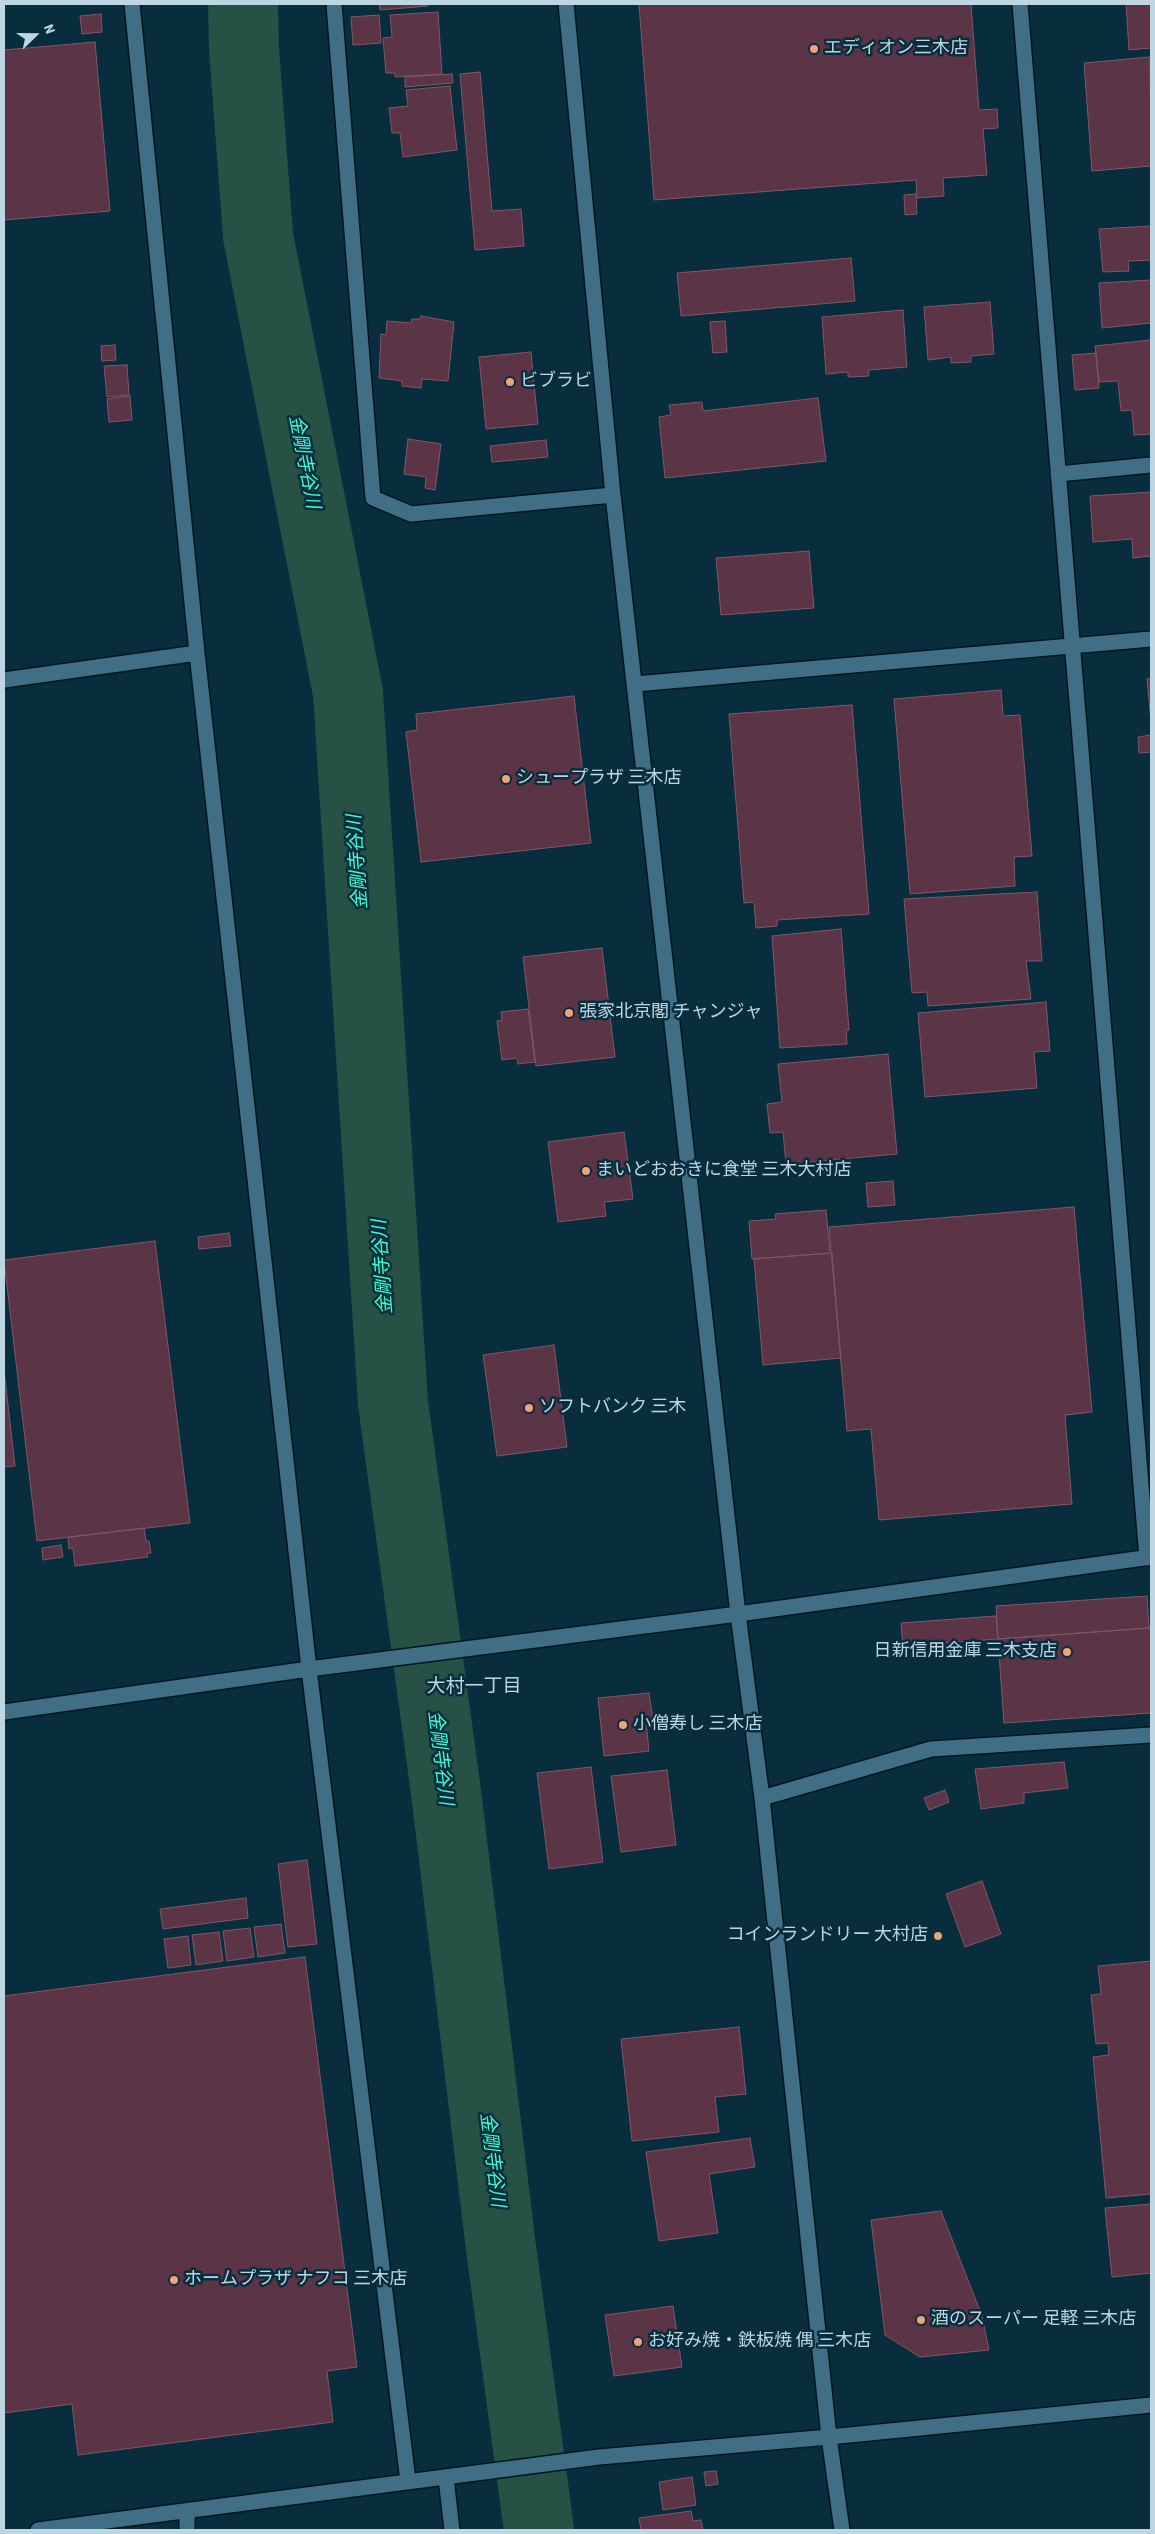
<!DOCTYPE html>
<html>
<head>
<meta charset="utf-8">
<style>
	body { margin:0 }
	#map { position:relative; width:1155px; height:2534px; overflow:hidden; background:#082e3e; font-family:"Source Sans 3",sans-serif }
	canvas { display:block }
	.frame { position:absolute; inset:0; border:5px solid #bed5e2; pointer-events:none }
	.north { position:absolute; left:10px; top:10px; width:50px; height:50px; -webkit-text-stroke:4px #082e3e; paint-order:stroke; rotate:68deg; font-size:14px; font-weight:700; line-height:20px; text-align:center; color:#bed5e2 }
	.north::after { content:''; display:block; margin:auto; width:18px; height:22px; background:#bed5e2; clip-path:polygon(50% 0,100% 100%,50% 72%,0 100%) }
</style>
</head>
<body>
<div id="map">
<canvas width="1155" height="2534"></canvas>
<div class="frame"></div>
<div class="north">N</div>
</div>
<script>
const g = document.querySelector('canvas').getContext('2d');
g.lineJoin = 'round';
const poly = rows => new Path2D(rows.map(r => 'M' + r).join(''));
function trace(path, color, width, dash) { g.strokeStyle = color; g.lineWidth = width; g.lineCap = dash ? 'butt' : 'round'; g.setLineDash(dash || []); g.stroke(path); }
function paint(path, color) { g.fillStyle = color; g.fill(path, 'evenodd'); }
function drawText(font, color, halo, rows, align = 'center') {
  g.font = font + ' "Source Sans 3","Noto Sans JP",sans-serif'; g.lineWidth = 5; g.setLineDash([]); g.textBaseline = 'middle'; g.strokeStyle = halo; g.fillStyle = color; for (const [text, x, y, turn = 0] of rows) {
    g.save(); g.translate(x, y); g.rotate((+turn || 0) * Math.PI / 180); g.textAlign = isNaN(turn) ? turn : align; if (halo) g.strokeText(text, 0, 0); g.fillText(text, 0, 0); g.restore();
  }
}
const river = poly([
	[243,4,244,49,258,236,348,693,393,1403,446,1792,501,2248,539,2530]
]);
const building = poly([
	[379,4,428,4,428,6,380,10,379,4],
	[639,4,971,4,979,110,997,109,998,128,983,129,987,175,943,178,944,196,917,198,916,180,654,200,639,4],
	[1126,4,1151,4,1151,48,1129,50,1126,4],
	[438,12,442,74,395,77,395,73,386,73,383,38,392,37,390,15,438,12],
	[101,14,102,32,82,34,80,16,101,14],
	[379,15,381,43,353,45,351,17,379,15],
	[95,42,110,211,4,220,4,50,95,42],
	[1150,57,1151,166,1092,171,1084,63,1150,57],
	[480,72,492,211,521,209,524,246,475,250,460,74,480,72],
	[452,74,453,83,405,87,405,77,452,74],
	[450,86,457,150,403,157,400,133,392,133,389,108,408,106,406,90,450,86],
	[916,194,917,214,905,215,904,195,916,194],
	[1151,226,1151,260,1128,261,1129,271,1103,272,1099,229,1151,226],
	[851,258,855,301,681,316,677,273,851,258],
	[1151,280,1151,323,1102,328,1099,283,1151,280],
	[990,302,994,354,971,356,971,362,951,363,951,357,928,360,924,307,990,302],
	[903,310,907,367,868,370,869,376,848,377,848,372,826,374,822,317,903,310],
	[421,316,454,322,448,381,422,379,421,388,402,386,402,381,379,378,381,334,386,335,387,321,411,323,412,319,420,319,421,316],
	[725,321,727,352,713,353,710,322,725,321],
	[1151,340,1151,434,1134,435,1132,410,1121,411,1118,381,1099,382,1095,346,1151,340],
	[115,345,116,360,102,361,101,346,115,345],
	[531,352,538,424,486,429,479,357,531,352],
	[1096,353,1099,388,1075,390,1072,355,1096,353],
	[127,365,129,395,107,397,104,366,127,365],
	[130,396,132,420,109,422,107,399,130,396],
	[818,398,826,461,665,478,659,417,671,415,669,405,702,402,703,411,818,398],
	[408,439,441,444,435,490,425,488,426,477,404,474,408,439],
	[546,440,548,457,492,462,490,446,546,440],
	[1151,492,1151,556,1133,558,1132,539,1093,542,1090,496,1151,492],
	[809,551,814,608,721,615,716,558,809,551],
	[1151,678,1151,722,1147,679,1151,678],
	[1001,690,1003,716,1020,715,1032,856,1014,857,1015,886,910,894,894,699,1001,690],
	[574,696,591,843,421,862,406,732,417,730,416,714,574,696],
	[852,705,869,914,777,920,777,926,756,928,754,902,744,903,729,714,852,705],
	[1151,735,1151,752,1139,753,1138,737,1151,735],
	[1037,892,1042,961,1026,961,1031,999,928,1006,927,992,912,993,904,899,1037,892],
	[841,929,849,1030,846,1030,847,1044,780,1048,772,936,841,929],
	[602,948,615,1057,536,1066,523,957,602,948],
	[1046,1002,1050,1051,1034,1052,1037,1088,925,1097,918,1013,1046,1002],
	[528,1009,535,1062,518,1064,517,1058,502,1060,497,1021,502,1020,501,1012,528,1009],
	[888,1054,897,1154,786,1164,783,1132,770,1133,767,1104,782,1102,778,1064,888,1054],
	[624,1132,633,1199,604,1202,606,1216,558,1222,548,1142,624,1132],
	[893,1181,895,1205,868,1207,866,1183,893,1181],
	[1074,1207,1092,1412,1065,1415,1072,1504,879,1520,871,1429,847,1431,829,1227,1074,1207],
	[826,1210,830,1253,752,1259,749,1221,776,1219,775,1214,826,1210],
	[229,1233,231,1246,199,1249,198,1237,229,1233],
	[155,1241,190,1523,37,1541,4,1260,155,1241],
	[832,1253,841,1358,763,1365,754,1259,832,1253],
	[554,1345,567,1447,497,1456,483,1355,554,1345],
	[4,1370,15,1466,4,1467,4,1370],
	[144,1528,146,1541,149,1541,151,1553,147,1553,148,1557,75,1566,73,1548,69,1549,68,1537,144,1528],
	[61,1545,63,1557,43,1560,42,1548,61,1545],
	[1147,1596,1149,1628,998,1639,996,1606,1147,1596],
	[996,1616,998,1639,903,1646,901,1623,996,1616],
	[1149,1628,1151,1628,1151,1713,1004,1723,998,1639,1149,1628],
	[649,1693,653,1720,646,1721,649,1751,604,1756,598,1698,649,1693],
	[1064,1762,1068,1788,1024,1793,1024,1803,981,1809,975,1769,1064,1762],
	[591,1767,603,1862,549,1869,537,1773,591,1767],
	[667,1770,676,1845,621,1852,611,1776,667,1770],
	[945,1790,949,1802,929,1810,924,1798,945,1790],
	[307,1860,317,1944,288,1947,278,1864,307,1860],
	[982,1881,1001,1934,965,1947,946,1894,982,1881],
	[246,1898,248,1918,163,1929,160,1909,246,1898],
	[281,1924,285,1953,258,1957,254,1927,281,1924],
	[250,1928,254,1957,227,1961,223,1931,250,1928],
	[219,1932,223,1961,196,1965,192,1935,219,1932],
	[188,1936,191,1965,168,1968,164,1939,188,1936],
	[305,1957,357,2367,327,2371,333,2422,78,2455,72,2404,4,2413,4,1996,305,1957],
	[1151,1961,1151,2194,1106,2198,1093,2057,1109,2055,1108,2043,1096,2044,1091,1995,1101,1994,1098,1966,1151,1961],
	[739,2027,746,2094,715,2097,719,2132,632,2141,621,2039,739,2027],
	[750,2138,755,2167,709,2174,718,2233,659,2241,646,2152,750,2138],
	[1151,2204,1151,2273,1112,2277,1105,2208,1151,2204],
	[941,2211,982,2316,989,2350,920,2357,885,2335,871,2220,941,2211],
	[673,2306,682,2367,614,2376,605,2315,673,2306],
	[716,2471,718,2484,706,2486,704,2472,716,2471],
	[692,2477,696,2505,663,2510,659,2482,692,2477],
	[691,2511,693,2521,701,2520,703,2530,641,2530,639,2518,691,2511]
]);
const minor = poly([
	[132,4,197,653,309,1669,408,2481],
	[334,4,373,498,411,514,613,495],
	[566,4,613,495,738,1614,762,1798,829,2437,842,2530],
	[1020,4,1147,1558],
	[1058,474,1151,465],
	[4,680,197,653],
	[635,684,1151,639],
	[4,1712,309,1669,738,1614,1151,1557],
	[762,1798,931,1749,1151,1735],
	[446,2478,452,2530],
	[187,2511,187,2530],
	[38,2530,599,2457,829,2437,1151,2405]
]);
const markers = [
	[814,49,5,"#efa376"],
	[510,382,5,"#efa376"],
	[506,779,5,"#efa376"],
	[569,1013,5,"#efa376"],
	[586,1171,5,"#efa376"],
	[529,1408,5,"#efa376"],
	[1067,1652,5,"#efa376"],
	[623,1725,5,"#efa376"],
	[938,1936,5,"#efa376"],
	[174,2280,5,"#efa376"],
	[921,2320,5,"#efa376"],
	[638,2342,5,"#efa376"]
];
const poiNames = [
	["エディオン三木店",824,49],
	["ビブラビ",520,382],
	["シュープラザ 三木店",516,779],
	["張家北京閣 チャンジャ",579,1013],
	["まいどおおきに食堂 三木大村店",596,1171],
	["ソフトバンク 三木",539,1408],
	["日新信用金庫 三木支店",1057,1652,"right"],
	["小僧寿し 三木店",633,1725],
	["コインランドリー 大村店",928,1936,"right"],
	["ホームプラザ ナフコ 三木店",184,2280],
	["酒のスーパー 足軽 三木店",931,2320],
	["お好み焼・鉄板焼 偶 三木店",648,2342]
];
const waterNames = [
	["金剛寺谷川",303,462,79],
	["金剛寺谷川",359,862,-94],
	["金剛寺谷川",384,1267,-94],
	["金剛寺谷川",439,1758,83],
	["金剛寺谷川",491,2160,83]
];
const neighbourhoodNames = [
	["大村一丁目",474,1688]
];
trace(river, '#265144', 70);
paint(building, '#5b3446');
trace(building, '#815669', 1);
trace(minor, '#001520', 18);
trace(minor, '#406e85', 15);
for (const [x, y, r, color] of markers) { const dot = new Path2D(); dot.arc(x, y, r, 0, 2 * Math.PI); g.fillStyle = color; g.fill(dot); trace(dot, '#082e3e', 2); }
drawText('18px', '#bed5e2', '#082e3e', poiNames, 'left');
drawText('italic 19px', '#3cffcf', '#082e3e', waterNames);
drawText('19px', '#bed5e2', '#082e3e', neighbourhoodNames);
</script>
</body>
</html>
